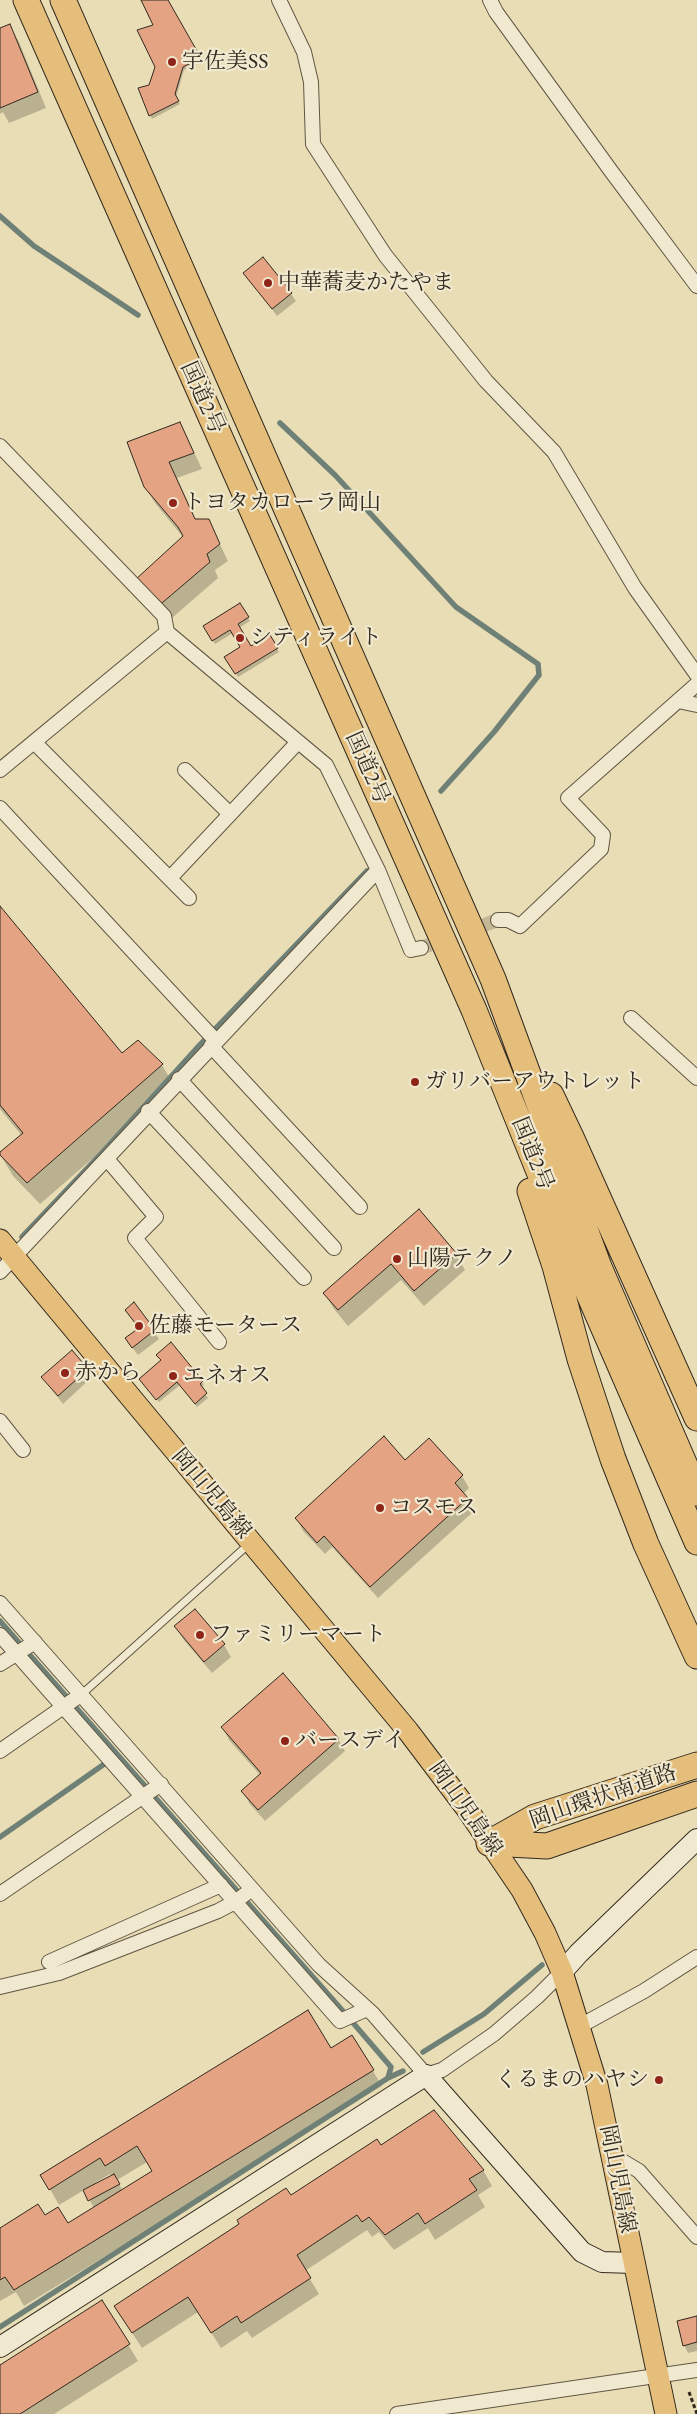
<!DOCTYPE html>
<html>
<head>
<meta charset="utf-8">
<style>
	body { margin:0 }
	canvas { display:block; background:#e9ddb5 }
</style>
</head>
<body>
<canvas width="697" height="2414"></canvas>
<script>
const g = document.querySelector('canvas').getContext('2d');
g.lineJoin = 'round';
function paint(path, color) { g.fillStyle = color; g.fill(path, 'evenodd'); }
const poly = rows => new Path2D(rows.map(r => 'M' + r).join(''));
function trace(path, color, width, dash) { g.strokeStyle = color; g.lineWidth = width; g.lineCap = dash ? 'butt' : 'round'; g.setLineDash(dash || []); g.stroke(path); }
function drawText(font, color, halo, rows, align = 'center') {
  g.font = font + ' "EB Garamond","Noto Serif JP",serif'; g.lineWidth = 4.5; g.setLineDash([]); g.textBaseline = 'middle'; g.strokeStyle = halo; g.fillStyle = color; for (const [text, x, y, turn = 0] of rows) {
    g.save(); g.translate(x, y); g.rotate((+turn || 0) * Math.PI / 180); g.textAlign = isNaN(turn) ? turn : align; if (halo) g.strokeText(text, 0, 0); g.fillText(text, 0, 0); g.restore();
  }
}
const shadow = poly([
	[143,0,167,0,202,62,184,70,176,98,180,104,152,119,150,115,150,86,156,67,154,25],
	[10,26,19,42,46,108,9,123,3,112,0,114,0,30],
	[245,273,291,294,296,301,277,316],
	[180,423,202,469,177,478,196,521,208,520,228,561,215,570,218,578,172,618,146,596,183,537,155,503,145,486],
	[240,605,250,621,239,628,251,648,269,636,279,652,238,677,226,657,242,647,233,633,215,644,205,626],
	[0,908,121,1055,162,1065,175,1087,40,1204,13,1176,0,1154,22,1136,0,1109],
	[419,1211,456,1254,465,1270,424,1306,401,1280,348,1326,334,1309,324,1293],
	[134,1304,159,1339,138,1355,131,1346,139,1329,126,1310],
	[162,1361,202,1382,204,1385,201,1388,208,1398,197,1407,180,1385,159,1402,143,1382],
	[87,1370,92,1377,63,1404,42,1377],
	[429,1440,462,1476,469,1488,463,1494,474,1511,378,1598,332,1547,325,1554,303,1531,297,1519,405,1462],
	[176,1627,224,1645,231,1657,212,1673,183,1639],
	[223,1728,338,1739,345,1751,265,1821,249,1803,243,1791,260,1775,229,1740],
	[331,2049,373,2071,382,2086,24,2306,16,2292,0,2301,0,2229,44,2216,67,2225,94,2208,84,2190,59,2205,42,2175],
	[147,2162,154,2172,123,2191,117,2180],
	[110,2174,112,2176,96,2185,95,2183],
	[381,2147,483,2170,492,2186,478,2195,485,2207,435,2240,428,2228,394,2250,379,2232,372,2237,367,2230,305,2271,319,2294,252,2338,247,2331,221,2348,198,2312,142,2348,125,2322,290,2197],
	[102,2302,138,2361,54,2414,0,2414,0,2366],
	[697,2318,697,2351,688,2353,684,2345]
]);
const stream = poly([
	[0,216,34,246,138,315],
	[280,423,335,475,456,607,538,664,539,675,494,732,441,791],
	[22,1237,99,1156,196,1049,367,871],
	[0,1621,342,2010,391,2067,388,2078,0,2327],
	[0,1837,110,1760],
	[423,2052,484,2014,542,1965],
	[388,2078,403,2071]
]);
const building = poly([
	[141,0,168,0,201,58,183,67,175,94,179,101,149,116,138,88,149,85,155,67,137,30,153,25,141,0],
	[10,24,38,92,0,108,0,28,10,24],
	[263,257,292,293,272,309,243,273,263,257],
	[180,422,194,453,169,462,195,519,209,519,220,544,207,554,210,562,162,603,135,580,183,536,178,527,144,487,127,442,180,422],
	[240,603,249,617,238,624,251,646,270,635,278,648,235,674,224,657,240,647,230,630,212,641,203,626,240,603],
	[0,906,122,1053,138,1040,163,1064,27,1183,0,1155,0,1152,23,1133,0,1105,0,906],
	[419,1209,457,1254,414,1291,391,1264,338,1310,323,1293,419,1209],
	[134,1302,155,1330,132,1348,125,1338,139,1328,125,1310,134,1302],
	[171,1342,203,1381,200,1384,207,1393,195,1404,177,1382,156,1400,139,1379,161,1360,156,1355,171,1342],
	[72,1350,88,1369,58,1396,41,1377,72,1350],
	[384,1436,405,1460,429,1438,463,1475,455,1483,468,1498,370,1587,324,1536,317,1543,295,1518,384,1436],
	[195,1609,225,1644,204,1662,174,1626,195,1609],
	[283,1673,339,1739,258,1810,241,1791,261,1773,221,1727,283,1673],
	[308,2010,331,2048,352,2035,374,2070,14,2290,5,2277,0,2280,0,2228,38,2204,45,2215,58,2207,68,2223,152,2171,137,2146,105,2166,100,2158,49,2190,40,2175,308,2010],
	[434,2110,484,2170,469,2179,477,2190,425,2224,418,2213,385,2235,369,2217,362,2222,357,2215,297,2255,311,2278,241,2323,237,2316,211,2333,188,2297,132,2333,114,2306,239,2224,237,2220,286,2188,291,2195,377,2139,381,2145,434,2110],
	[114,2174,120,2184,88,2201,83,2190,114,2174],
	[102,2300,130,2344,20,2414,0,2414,0,2365,102,2300],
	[697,2316,697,2342,683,2346,677,2321,697,2316]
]);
const streetTunnel = poly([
	[421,948,498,920]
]);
const path = poly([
	[689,2392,697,2414]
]);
const lane = poly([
	[82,1694,249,1544]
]);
const street = poly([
	[279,0,304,52,311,82,313,144,385,255,486,381,554,452,635,588,697,675],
	[490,0,496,12,611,171,697,286],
	[0,446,164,616,167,632,326,765,378,870,411,950,421,948],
	[678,701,697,705],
	[34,742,189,898],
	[0,770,167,632],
	[185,770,230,814],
	[0,808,216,1041],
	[170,878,298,742],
	[498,920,508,920,520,926,601,849,603,835,568,798,697,684],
	[631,1018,697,1078],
	[211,1046,360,1207],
	[179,1079,334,1248],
	[148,1111,304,1278],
	[107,1159,156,1217,135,1238,219,1342],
	[0,1272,378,870],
	[0,1421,23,1450],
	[0,1603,319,1965,373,2014,426,2075,442,2070,494,2034,537,1997,562,1972],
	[0,1635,340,2021,367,2009],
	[0,1664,35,1642],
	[0,1751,82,1694],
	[0,1894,161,1784],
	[49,1962,221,1885],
	[0,1987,59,1973,218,1911,235,1902,252,1889],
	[580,2026,644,1991,697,1957],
	[614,2156,639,2171,697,2237],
	[397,2414,697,2370]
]);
const secondary = poly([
	[562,1972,579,1953,697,1839],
	[0,2347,426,2075,582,2252,602,2262,634,2263]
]);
const primary = poly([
	[0,1240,408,1731,467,1809,522,1890,545,1933,562,1972,597,2085,666,2414]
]);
const highway = poly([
	[26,0,474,1010,581,1276,697,1542],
	[63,0,493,979,599,1267,697,1493],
	[551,1095,571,1137,697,1418],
	[530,1191,555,1266,580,1359,613,1459,646,1544,697,1656],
	[489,1843,535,1817,697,1765],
	[489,1843,547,1846,697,1794]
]);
const markers = [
	[172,62,5,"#8f2418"],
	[268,283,5,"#8f2418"],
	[173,503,5,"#8f2418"],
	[240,638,5,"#8f2418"],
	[415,1082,5,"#8f2418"],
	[397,1259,5,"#8f2418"],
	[139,1326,5,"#8f2418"],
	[65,1373,5,"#8f2418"],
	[173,1376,5,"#8f2418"],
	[380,1508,5,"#8f2418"],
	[200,1635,5,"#8f2418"],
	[285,1741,5,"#8f2418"],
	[659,2080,5,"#8f2418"]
];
const poiNames = [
	["宇佐美SS",182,62],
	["中華蕎麦かたやま",278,283],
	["トヨタカローラ岡山",183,503],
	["シティライト",250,638],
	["ガリバーアウトレット",425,1082],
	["山陽テクノ",407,1259],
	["佐藤モータース",149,1326],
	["赤から",75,1373],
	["エネオス",183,1376],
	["コスモス",390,1508],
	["ファミリーマート",210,1635],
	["バースデイ",295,1741],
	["くるまのハヤシ",649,2080,"right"]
];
const streetNames = [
	["国道2号",202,398,66],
	["国道2号",367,768,66],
	["国道2号",532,1154,68],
	["岡山児島線",211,1494,50],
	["岡山環状南道路",603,1797,-19],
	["岡山児島線",465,1809,55],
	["岡山児島線",617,2179,79]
];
paint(shadow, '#0003');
trace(stream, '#6f8177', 5.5);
paint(building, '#e4a483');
trace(building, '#32291f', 1);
trace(streetTunnel, '#c4b997', 14, [14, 7]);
trace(lane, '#605644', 9);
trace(street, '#605644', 16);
trace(secondary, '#32291f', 22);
trace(primary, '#32291f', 23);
trace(highway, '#32291f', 27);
trace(path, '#32291f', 3, [4, 2.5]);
trace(lane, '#f1e9cf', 7);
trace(street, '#f1e9cf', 14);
trace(secondary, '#f1e9cf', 20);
trace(primary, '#e4be7a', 21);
trace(highway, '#e4be7a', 25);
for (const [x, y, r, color] of markers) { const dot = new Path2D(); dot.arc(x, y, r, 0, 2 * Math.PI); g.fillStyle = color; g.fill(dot); trace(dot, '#f1e9cf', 2); }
drawText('22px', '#32291f', '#f1e9cf', poiNames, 'left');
drawText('22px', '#32291f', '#f1e9cf', streetNames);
</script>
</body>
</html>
